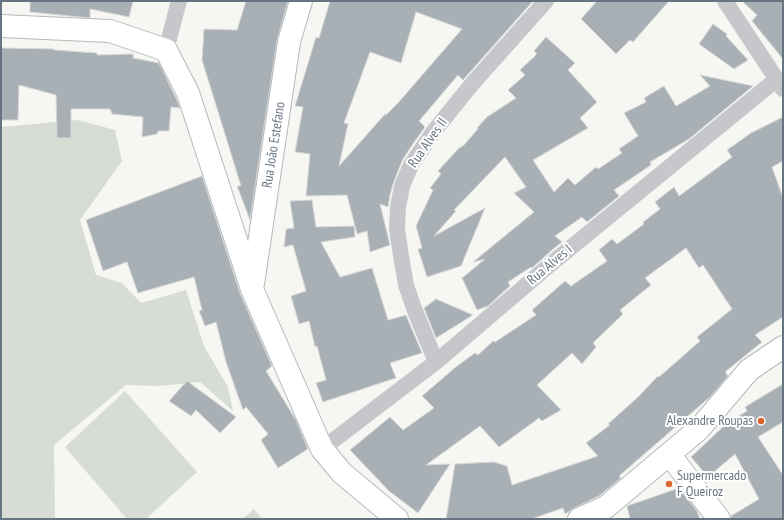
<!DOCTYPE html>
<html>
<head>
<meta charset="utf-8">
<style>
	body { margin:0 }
	#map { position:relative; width:784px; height:520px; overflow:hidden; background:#f6f6f3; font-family:"PT Sans Narrow",sans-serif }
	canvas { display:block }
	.frame { position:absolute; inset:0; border:2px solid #677482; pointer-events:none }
</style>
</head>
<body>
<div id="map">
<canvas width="784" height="520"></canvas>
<div class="frame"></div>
</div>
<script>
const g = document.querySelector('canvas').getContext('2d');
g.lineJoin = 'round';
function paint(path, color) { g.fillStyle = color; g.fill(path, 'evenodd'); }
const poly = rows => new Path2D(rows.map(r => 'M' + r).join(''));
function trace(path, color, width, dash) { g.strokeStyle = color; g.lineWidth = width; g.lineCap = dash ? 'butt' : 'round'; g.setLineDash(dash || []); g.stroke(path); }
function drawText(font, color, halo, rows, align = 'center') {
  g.font = font + ' "PT Sans Narrow",sans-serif'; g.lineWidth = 4; g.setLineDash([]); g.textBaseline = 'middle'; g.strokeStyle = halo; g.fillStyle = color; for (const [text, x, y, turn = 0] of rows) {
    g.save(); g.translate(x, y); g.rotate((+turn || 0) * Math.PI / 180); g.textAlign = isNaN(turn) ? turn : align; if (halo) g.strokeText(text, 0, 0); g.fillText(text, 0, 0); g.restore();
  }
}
const green = poly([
	[78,120,115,130,122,161,80,220,96,275,122,283,141,303,186,290,204,346,228,387,233,411,200,382,159,386,126,385,54,445,55,519,1,519,1,127],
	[125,391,197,472,146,519,127,519,65,447],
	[254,509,262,519,242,519]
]);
const building = poly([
	[30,1,133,1,129,17,90,9,90,18,30,12,30,1],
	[246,1,288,1,277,40,250,220,237,186,241,186,202,60,204,29,237,30,246,1],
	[330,1,533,1,463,80,458,75,419,121,425,127,410,148,402,161,393,184,390,195,388,207,380,204,390,245,370,252,367,231,357,234,347,195,306,196,310,154,295,152,303,107,295,106,316,37,319,38,330,1],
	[416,12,462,29,398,103,385,116,386,113,339,166,348,124,344,123,370,52,401,63,416,12],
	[597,1,669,1,633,42,630,40,616,54,581,19,597,1],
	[742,1,783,1,783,59,752,21,757,15,742,1],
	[713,24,727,34,726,36,748,60,734,69,699,44,713,24],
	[546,37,575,63,568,70,597,102,580,118,588,128,533,160,554,192,568,178,575,185,596,167,598,169,622,153,619,149,638,136,624,113,646,102,644,98,664,86,676,106,710,86,700,75,753,86,689,139,650,162,651,165,614,190,619,196,587,222,582,217,555,236,562,242,552,250,532,268,531,267,508,282,510,286,488,306,477,310,462,278,485,259,473,262,534,212,514,193,526,187,505,157,454,210,456,211,434,236,485,208,461,266,427,277,418,249,422,248,416,226,433,190,430,188,441,174,438,171,458,149,464,145,478,129,477,128,487,117,516,98,508,90,525,75,520,70,537,54,534,51,546,37],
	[1,48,54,49,54,50,97,53,97,55,133,54,133,58,159,63,176,98,180,108,171,107,169,131,158,131,157,134,142,137,143,117,112,114,110,109,71,109,71,138,57,138,56,95,19,85,18,120,1,120,1,48],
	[783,117,783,161,772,167,783,198,783,317,755,335,762,342,725,372,728,376,711,396,619,476,621,478,599,496,574,508,565,514,563,508,531,519,446,519,455,464,494,462,507,466,512,485,598,456,586,443,610,425,608,424,638,397,658,376,659,377,700,341,697,337,732,309,703,265,699,268,686,248,645,278,651,285,620,310,623,314,593,343,596,347,582,364,572,353,537,385,561,410,542,421,539,418,499,447,480,426,426,465,450,464,418,513,389,491,350,450,390,417,403,430,434,408,422,396,457,366,475,353,478,355,493,341,495,342,536,315,532,310,565,281,571,286,607,261,599,250,612,239,617,244,644,224,643,222,660,209,655,202,674,187,679,196,732,157,727,150,751,133,783,117],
	[202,176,240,293,272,366,266,371,296,420,308,449,278,468,261,440,268,434,246,407,243,410,226,362,216,322,205,326,199,311,202,310,194,277,138,293,127,262,103,271,86,220,202,176],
	[312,200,316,227,354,226,355,237,321,242,340,277,372,268,388,320,406,315,422,353,390,363,396,378,323,402,316,383,326,380,317,346,315,347,309,321,299,324,291,296,306,291,293,245,284,247,286,229,294,228,290,201,312,200],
	[436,299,473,315,436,338,424,308,436,299],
	[187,381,236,417,220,433,196,410,191,416,169,401,187,381],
	[783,384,783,422,758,437,783,475,783,519,731,519,731,516,759,499,735,454,708,477,691,457,727,423,747,411,745,407,783,384],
	[679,488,697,511,700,519,630,519,627,506,679,488]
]);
const street = poly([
	[725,1,783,89],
	[166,50,179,1],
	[436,362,415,311,406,285,401,256,397,229,398,207,402,186,411,165,434,131,472,84,546,1],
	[322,449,436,362,552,263,777,79]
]);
const secondary = poly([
	[1,26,110,31,166,50,188,93,252,289,322,449,342,473,397,519],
	[253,284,289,42,301,1],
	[669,454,719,519],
	[579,519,606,507,699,429,749,370,783,347]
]);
const markers = [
	[761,421,4,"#da652f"],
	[669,484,4,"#da652f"]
];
const streetNames = [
	["Rua Alves II",428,143,-55],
	["Rua João Estefano",274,145,-81],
	["Rua Alves I",550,265,-40]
];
const poiNames = [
	["Alexandre Roupas",753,421],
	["Supermercado",677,476,"left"],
	["F Queiroz",677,492,"left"]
];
paint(green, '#d7ddd4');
paint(building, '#a9b0b5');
trace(building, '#d7d8d6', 1);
trace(secondary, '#b5b9bd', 24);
trace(street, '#c5c7cb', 16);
trace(secondary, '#fff', 22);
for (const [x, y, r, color] of markers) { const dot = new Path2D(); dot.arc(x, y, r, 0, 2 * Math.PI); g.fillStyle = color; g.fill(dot); trace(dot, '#fff', 1.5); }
drawText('14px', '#677482', '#fff', streetNames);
drawText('14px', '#677482', '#fff', poiNames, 'right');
</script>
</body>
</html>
